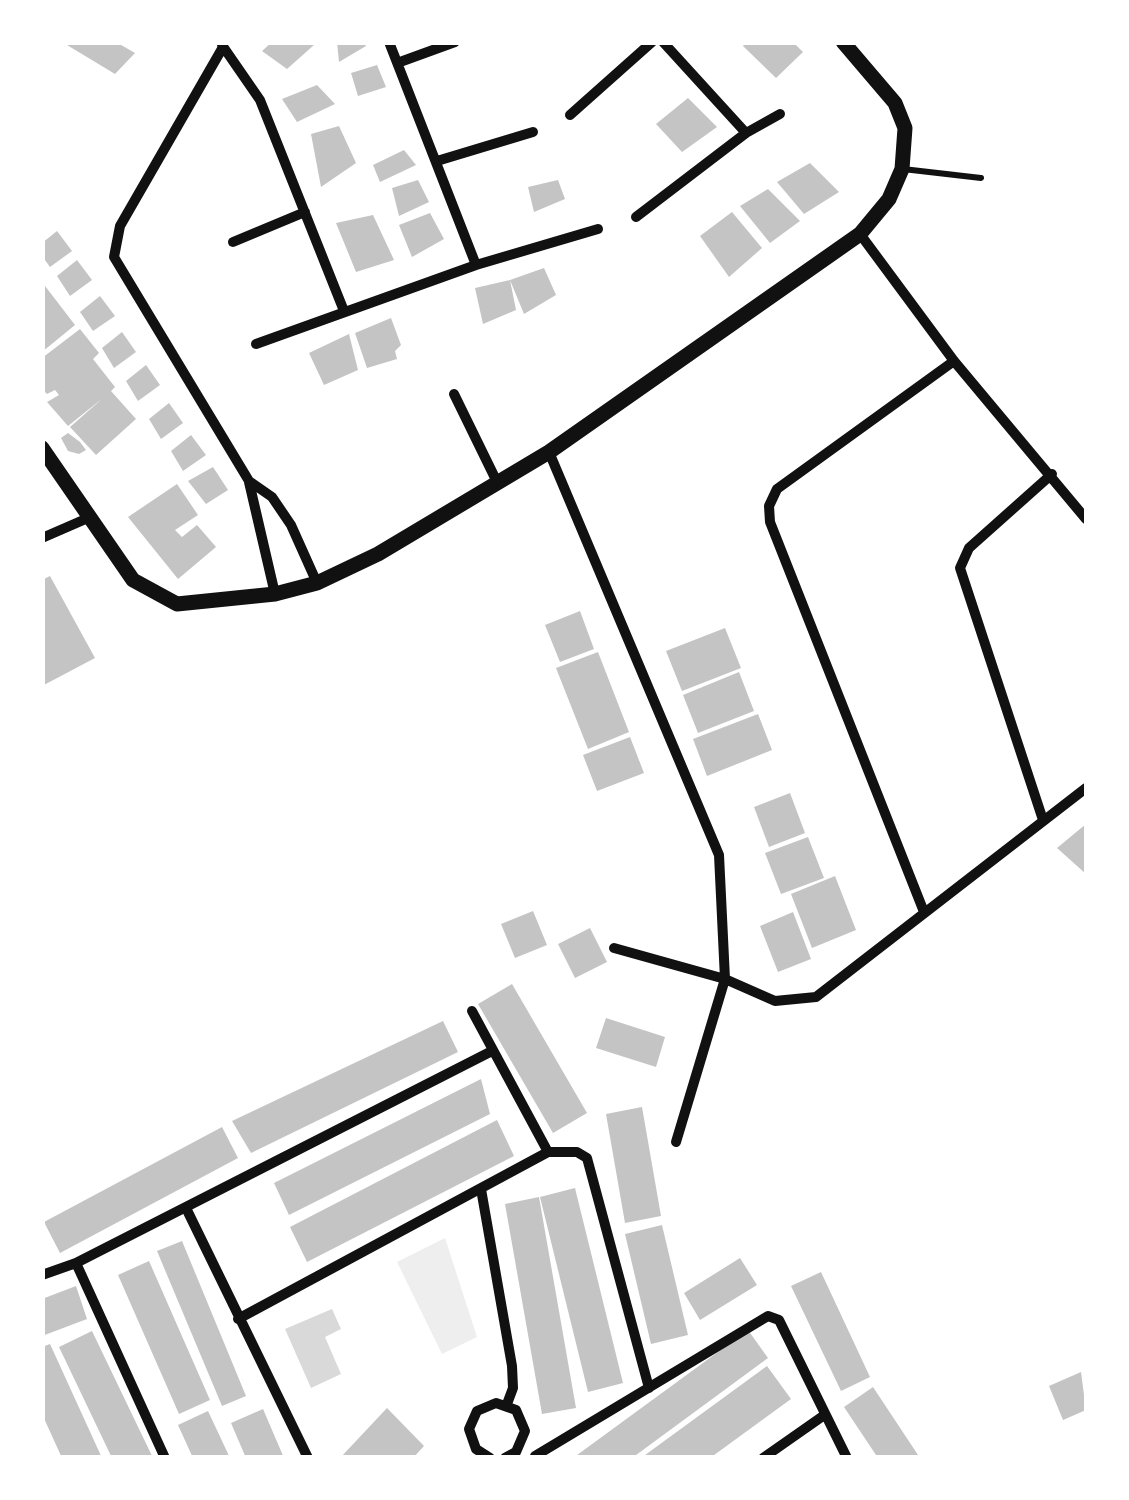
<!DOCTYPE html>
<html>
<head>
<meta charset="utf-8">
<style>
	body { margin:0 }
	#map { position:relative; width:1129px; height:1500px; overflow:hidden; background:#fff; font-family:"Exo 2",sans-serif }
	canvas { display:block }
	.frame { position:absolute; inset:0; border:45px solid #fff; pointer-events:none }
</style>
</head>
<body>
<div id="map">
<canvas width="1129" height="1500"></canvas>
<div class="frame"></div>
</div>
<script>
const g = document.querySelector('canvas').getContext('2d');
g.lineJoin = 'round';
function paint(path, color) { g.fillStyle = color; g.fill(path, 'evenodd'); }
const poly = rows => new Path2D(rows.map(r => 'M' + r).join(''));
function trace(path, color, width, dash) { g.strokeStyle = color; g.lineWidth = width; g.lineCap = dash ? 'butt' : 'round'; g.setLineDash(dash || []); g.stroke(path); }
const green = poly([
	[445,1238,477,1337,442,1354,397,1262]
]);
const water = poly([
	[332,1309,341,1329,325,1337,341,1374,311,1388,285,1329]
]);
const building = poly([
	[62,42,116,42,135,53,115,74],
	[272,42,311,42,314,45,287,69,262,51],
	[337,42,364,42,366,46,339,62],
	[746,42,793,42,803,52,776,78,743,46],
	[377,65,386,87,358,96,351,73],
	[317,85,335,104,297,122,282,99],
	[688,98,717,127,682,152,656,124],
	[339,126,356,163,321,187,311,134],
	[404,150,416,165,380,182,373,165],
	[810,163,839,192,804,214,777,182],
	[418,180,429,202,399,216,392,188],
	[558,180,565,199,534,212,528,187],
	[768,189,800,221,770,243,740,206],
	[732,212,762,248,729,277,700,236],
	[430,213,444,239,412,257,399,225],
	[373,215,394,260,356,272,336,223],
	[57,231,72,251,50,267,42,256,42,243],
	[77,260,92,280,70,296,57,276],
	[544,268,556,295,524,314,510,280],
	[510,280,516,310,483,324,475,288],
	[42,282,75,325,42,352],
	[100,296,115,316,93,331,80,312],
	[391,318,401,345,395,351,397,359,367,368,355,333],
	[80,329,99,353,93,359,115,387,111,391,136,419,96,455,70,427,103,398,68,426,47,402,59,395,55,390,47,394,42,389,42,358],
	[122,332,136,352,114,368,102,348],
	[349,334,358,370,324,385,309,353],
	[146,365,160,385,138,401,126,381],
	[169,403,183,423,161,439,149,419],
	[68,433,80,442,86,450,79,454,68,451,61,438],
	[191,435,206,455,183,471,171,451],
	[213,467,228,490,206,504,188,481],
	[177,484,198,515,175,530,182,537,197,525,216,547,178,579,128,517],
	[50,576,95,658,42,686,42,580],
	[580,611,594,649,560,662,545,625],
	[725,628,741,668,682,691,666,651],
	[598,652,629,732,588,749,556,668],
	[739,672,754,711,698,733,683,695],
	[758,714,772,750,707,776,693,739],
	[630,737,644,773,597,791,583,755],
	[790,793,805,833,769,847,754,807],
	[1086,824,1086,874,1057,848],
	[808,837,824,878,781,894,765,853],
	[835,876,856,930,812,948,791,894],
	[533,911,547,945,515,958,501,924],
	[793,912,811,959,778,972,760,926],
	[590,928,607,962,575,978,558,944],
	[512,984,587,1113,553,1133,478,1004],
	[606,1018,665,1037,656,1067,596,1048],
	[443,1021,458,1052,251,1153,232,1121],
	[481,1079,490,1114,289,1215,274,1183],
	[642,1107,661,1216,625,1223,606,1114],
	[497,1120,514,1156,307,1262,290,1227],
	[222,1127,238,1158,60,1253,44,1222],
	[575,1188,623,1383,588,1392,540,1197],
	[539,1197,576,1408,542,1414,505,1204],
	[662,1225,688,1335,651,1344,625,1234],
	[182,1241,246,1396,222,1406,157,1251],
	[740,1258,757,1285,700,1320,684,1293],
	[149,1261,210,1400,179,1414,118,1275],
	[821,1272,870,1377,841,1391,791,1286],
	[76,1286,87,1319,42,1336,42,1299],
	[748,1330,768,1358,632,1458,573,1458],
	[92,1331,153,1458,112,1458,59,1347],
	[50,1344,102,1458,62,1458,42,1414,42,1347],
	[767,1366,791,1399,710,1458,641,1458],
	[1081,1372,1086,1410,1063,1420,1049,1386],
	[873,1387,920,1458,878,1458,844,1407],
	[387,1408,424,1446,413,1458,340,1458],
	[263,1409,284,1458,246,1458,231,1423],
	[208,1411,230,1458,193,1458,178,1425]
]);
const service = poly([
	[903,169,981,178]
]);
const minor = poly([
	[389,42,476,265],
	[663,42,746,133],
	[222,45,260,100,344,311],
	[223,47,120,226,114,257,249,481,272,497,291,525,317,583],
	[400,62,455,42],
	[570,115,652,42],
	[437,161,533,132],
	[636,217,746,133,780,114],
	[860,234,954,361,1086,519],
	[233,242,305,212],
	[256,344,476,265,598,229],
	[454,394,498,484],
	[549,452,719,855,725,979,676,1142],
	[249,482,275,594],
	[42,538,88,518],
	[1043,820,960,568,969,548,1052,474],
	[924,912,770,522,769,506,777,489,954,361],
	[614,948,725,979,775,1001,816,997,1086,788],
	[472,1011,548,1152],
	[481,1189,512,1366,513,1388,507,1404],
	[186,1208,308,1458],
	[76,1263,165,1458],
	[42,1275,76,1263,492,1051],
	[238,1319,548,1152,577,1152,587,1158,649,1388],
	[535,1456,768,1316,779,1320,847,1458],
	[490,1458,476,1449,469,1429,477,1411,496,1403,516,1410,525,1431,516,1452,505,1458],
	[763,1458,823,1416]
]);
const tertiary = poly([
	[42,448,133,580,177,604,275,594,317,583,378,554,549,452,860,234,889,199,902,169,905,128,895,103,843,42]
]);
paint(green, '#eee');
paint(water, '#d9d9d9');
paint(building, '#c4c4c4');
trace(service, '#111', 6);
trace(minor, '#111', 10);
trace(tertiary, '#111', 15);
</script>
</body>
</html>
